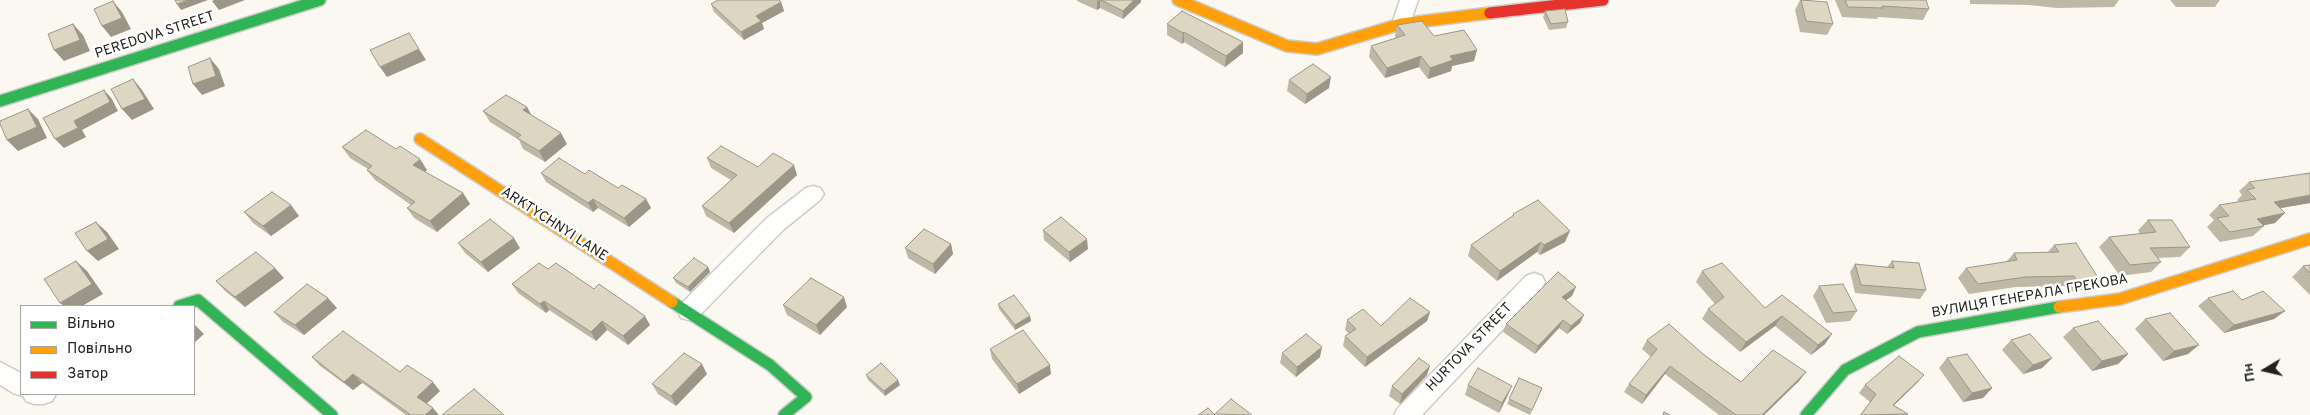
<!DOCTYPE html>
<html>
<head>
<meta charset="utf-8">
<style>
	body { margin:0 }
	#map { position:relative; width:2310px; height:415px; overflow:hidden; background:#faf8f1; font-family:Overpass,sans-serif }
	canvas { display:block }
	.legend { position:absolute; left:20px; top:305px; width:175px; height:90px; box-sizing:border-box; background:#fff; border:1px solid #a7a6a4; margin:0; padding:6px 9px; list-style:none; font-size:15px; color:#22211c }
	.legend li { display:flex; align-items:center; gap:10px; height:25px }
	.legend b { width:25px; border:1px solid #a7a6a4 }
	.north { position:absolute; left:2240px; top:345px; width:50px; height:50px; -webkit-text-stroke:4px #fff; paint-order:stroke; rotate:261deg; font-size:14px; font-weight:700; line-height:20px; text-align:center; color:#22211c }
	.north::after { content:''; display:block; margin:auto; width:18px; height:22px; background:#22211c; clip-path:polygon(50% 0,100% 100%,50% 72%,0 100%) }
</style>
</head>
<body>
<div id="map">
<canvas width="2310" height="415"></canvas>
<ul class="legend">
<li><b style="height:6px;background:#30b455"></b>Вільно</li>
<li><b style="height:6px;background:#ff9f0a"></b>Повільно</li>
<li><b style="height:6px;background:#e5322d"></b>Затор</li>
</ul>
<div class="north">Пн</div>
</div>
<script>
const g = document.querySelector('canvas').getContext('2d');
g.lineJoin = 'round';
const poly = rows => new Path2D(rows.map(r => 'M' + r).join(''));
function trace(path, color, width, dash) { g.strokeStyle = color; g.lineWidth = width; g.lineCap = dash ? 'butt' : 'round'; g.setLineDash(dash || []); g.stroke(path); }
function paint(path, color) { g.fillStyle = color; g.fill(path, 'evenodd'); }
function drawText(font, color, halo, rows, align = 'center') {
  g.font = font + ' Overpass,sans-serif'; g.lineWidth = 5; g.setLineDash([]); g.textBaseline = 'middle'; g.strokeStyle = halo; g.fillStyle = color; for (const [text, x, y, turn = 0] of rows) {
    g.save(); g.translate(x, y); g.rotate((+turn || 0) * Math.PI / 180); g.textAlign = isNaN(turn) ? turn : align; if (halo) g.strokeText(text, 0, 0); g.fillText(text, 0, 0); g.restore();
  }
}
const street = poly([
	[1400,0,1418,0,1410,24,1408,29,1401,30,1394,29,1392,24,1400,0],
	[813,186,820,188,824,194,820,200,783,230,697,318,689,320,681,318,678,311,681,304,767,218,806,188,813,186],
	[1534,273,1542,276,1545,282,1542,288,1422,415,1394,415,1398,408,1526,276,1534,273],
	[0,362,21,373,21,394,56,394,52,401,44,404,34,404,26,401,23,396,13,393,0,385,0,362]
]);
const fast = poly([
	[0,101,320,0],
	[672,302,770,365,806,397,784,415],
	[179,306,198,300,332,415],
	[1806,415,1845,370,1918,332,2059,307]
]);
const slow = poly([
	[1178,0,1287,46,1317,49,1401,24,1490,13],
	[420,139,672,302],
	[2059,307,2120,299,2310,239]
]);
const jam = poly([
	[1490,13,1603,0]
]);
const wall = poly([
	[1077,0,1141,0,1141,2,1123,19,1100,8,1097,10,1077,1],
	[1800,0,1809,0,1833,24,1827,35,1800,32,1795,10],
	[1835,0,1926,0,1929,9,1923,20,1878,17,1877,19,1842,17],
	[1970,0,2119,0,2114,7,2057,8,2029,5,1970,4],
	[2170,0,2220,0,2215,7,2176,7],
	[781,2,784,11,762,23,764,29,744,40,714,12,711,4],
	[1545,11,1568,22,1566,28,1549,30,1543,17],
	[1167,24,1243,53,1225,67,1184,42,1182,44,1167,35],
	[1397,25,1434,36,1474,61,1452,66,1451,71,1428,79,1419,67,1385,78,1369,57,1371,46,1396,38,1395,36],
	[1289,80,1329,88,1305,104,1287,91],
	[527,107,531,115,567,144,545,162,523,149,519,140,490,122,483,111],
	[342,147,427,170,425,172,463,193,470,204,437,232,414,218,407,208,411,205,375,180,367,170,368,169,350,158],
	[707,158,758,167,797,175,734,233,706,216,702,206,731,180,711,168],
	[541,173,585,174,646,199,651,208,629,227,598,208,593,212,546,182],
	[2249,182,2310,203,2280,208,2275,223,2263,225,2264,226,2253,236,2220,242,2207,227,2214,220,2209,215,2219,205,2239,202,2237,200,2242,195,2239,191],
	[244,212,299,216,271,236,253,223],
	[1513,214,1565,242,1540,255,1537,252,1497,281,1468,256,1471,245,1512,217],
	[2148,220,2190,247,2180,257,2157,258,2161,262,2151,272,2120,276,2099,247,2109,237,2140,234,2138,230],
	[1043,230,1088,249,1070,262,1044,240],
	[458,243,520,248,488,272,465,253],
	[951,244,953,254,935,274,908,258,905,248],
	[2054,245,2099,279,2089,289,2068,292,2064,286,2016,287,1969,294,1958,278,1966,268,2006,262,2014,253,2047,253],
	[1892,261,1926,290,1920,299,1855,293,1850,272,1855,264,1887,267],
	[2310,265,2310,295,2292,277,2303,266],
	[708,267,710,272,690,292,676,283,673,278],
	[548,269,594,289,650,325,628,345,607,330,596,341,549,310,546,313,518,293,512,284],
	[1702,271,1765,308,1782,295,1825,344,1811,355,1775,326,1740,352,1702,319,1708,309,1715,304,1696,282],
	[284,278,245,307,225,291,216,281],
	[1819,286,1857,311,1850,321,1826,323,1813,296],
	[1572,296,1565,300,1580,323,1567,334,1559,328,1535,354,1503,332,1506,324],
	[2208,298,2242,300,2285,311,2274,319,2224,333,2198,306],
	[998,304,1030,316,1031,321,1015,330,999,309],
	[783,305,847,307,820,335,787,315],
	[337,308,304,335,283,322,274,312],
	[1430,312,1427,321,1365,367,1343,346,1345,336,1349,334,1345,330,1347,320,1381,326],
	[2145,319,2188,354,2163,361,2135,329],
	[2073,328,2128,354,2118,364,2092,371,2063,337],
	[1647,340,1703,354,1741,382,1806,372,1799,381,1764,415,1719,415,1665,374,1642,404,1624,392,1629,384,1651,357,1642,349],
	[2011,340,2052,358,2042,368,2023,374,2002,350],
	[990,349,1051,374,1019,394,992,359],
	[1282,353,1320,357,1296,377,1280,363],
	[312,357,400,372,440,391,427,403,439,415,406,415,362,383,353,390,320,366],
	[1947,358,1992,388,1983,398,1963,402,1939,368],
	[707,374,676,406,658,394,652,384],
	[866,375,900,385,885,396,868,380],
	[1427,375,1400,404,1389,396,1392,386],
	[1519,378,1542,388,1530,415,1507,404],
	[1918,382,1894,405,1907,415,1860,415,1870,402,1859,393,1865,385],
	[1468,385,1508,395,1499,413,1465,395]
]);
const shadedWall = poly([
	[188,0,208,0,181,10,177,4],
	[214,0,245,0,219,10,212,1],
	[1099,0,1100,0,1100,8,1097,10,1097,2],
	[1134,0,1141,0,1141,2,1123,19,1123,11],
	[113,1,122,12,131,29,111,37,102,26],
	[781,2,784,11,762,23,764,29,744,40,741,32,756,16],
	[73,24,83,35,90,51,64,61,54,50],
	[1184,32,1184,42,1182,44,1183,33],
	[1243,42,1243,53,1225,67,1226,56],
	[419,49,426,60,387,77,380,67],
	[1477,50,1474,61,1452,66,1451,71,1428,79,1430,68,1450,56],
	[1421,56,1419,67,1385,78,1387,68],
	[210,58,219,69,225,86,202,95,193,84],
	[1331,77,1329,88,1305,104,1307,94],
	[133,79,142,90,154,109,132,120,122,109],
	[104,90,112,99,118,111,82,130,86,137,64,148,55,139],
	[527,107,533,118,523,110],
	[28,109,38,119,47,138,18,151,7,140],
	[561,133,567,144,545,162,539,151],
	[420,159,427,170,420,175,413,165],
	[794,165,797,175,734,233,729,223],
	[463,193,470,204,437,232,430,221],
	[2310,195,2310,203,2264,211,2274,202],
	[593,199,598,208,593,212,588,203],
	[646,199,651,208,629,227,624,218],
	[291,205,299,216,271,236,263,226],
	[2285,213,2275,223,2247,229,2257,219],
	[96,222,107,232,119,249,98,261,87,251],
	[1570,231,1565,242,1540,255,1544,245],
	[514,238,520,248,488,272,481,262],
	[1087,239,1088,249,1070,262,1069,252],
	[1541,242,1537,252,1497,281,1500,271],
	[951,244,953,254,935,274,933,264],
	[76,261,87,271,103,294,82,306,64,306,60,303],
	[708,267,710,272,690,292,688,287],
	[275,268,284,278,245,307,235,297],
	[1576,287,1572,296,1558,306,1562,297],
	[844,297,847,307,820,335,816,325],
	[328,298,337,308,304,335,295,325],
	[544,301,549,310,546,313,540,304],
	[2285,311,2274,319,2224,333,2234,325],
	[1430,312,1427,321,1365,367,1367,357],
	[1584,315,1580,323,1567,334,1571,326],
	[645,316,650,325,628,345,623,336],
	[1030,316,1031,321,1015,330,1015,325],
	[1782,316,1775,326,1740,352,1746,342],
	[1563,320,1559,328,1535,354,1538,346],
	[602,321,607,330,596,341,591,332],
	[194,324,204,334,194,343],
	[1832,334,1825,344,1811,355,1818,345],
	[2199,345,2188,354,2163,361,2174,351],
	[1322,347,1320,357,1296,377,1297,367],
	[2128,354,2118,364,2092,371,2102,361],
	[2052,358,2042,368,2023,374,2033,365],
	[702,364,707,374,676,406,671,396],
	[1050,365,1051,374,1019,394,1017,384],
	[1430,366,1427,375,1400,404,1402,394],
	[1670,366,1665,374,1642,404,1646,395],
	[1806,372,1799,381,1764,415,1762,415],
	[353,374,362,383,353,390,344,382],
	[1924,375,1918,382,1887,412,1893,405],
	[898,380,900,385,885,396,884,391],
	[433,382,440,391,424,406,417,397],
	[1512,386,1508,395,1499,413,1502,403],
	[1992,388,1983,398,1963,402,1972,393],
	[433,408,439,415,425,415]
]);
const building = poly([
	[175,0,188,0,177,4,175,0],
	[718,0,779,0,781,2,756,16,761,21,741,32,711,4,718,0],
	[1101,0,1134,0,1123,11,1101,0],
	[1801,0,1827,2,1833,24,1806,21,1801,0],
	[1845,0,1926,0,1929,9,1882,6,1883,8,1848,7,1845,0],
	[113,1,122,18,102,26,94,9,113,1],
	[1565,9,1568,22,1551,24,1545,11,1565,9],
	[1182,11,1243,42,1226,56,1184,32,1183,33,1167,24,1182,11],
	[1422,21,1434,36,1464,30,1477,50,1450,56,1453,60,1430,68,1421,56,1387,68,1371,46,1405,35,1397,25,1422,21],
	[73,24,80,40,54,50,48,34,73,24],
	[409,33,419,49,380,67,370,50,409,33],
	[210,58,216,76,193,84,188,67,210,58],
	[1313,64,1331,77,1307,94,1289,80,1313,64],
	[133,79,145,99,122,109,111,89,133,79],
	[104,90,110,102,74,121,78,128,55,139,43,118,104,90],
	[506,95,527,107,523,110,561,133,539,151,517,138,521,135,483,111,506,95],
	[28,109,37,127,7,140,0,124,0,121,28,109],
	[366,130,396,149,400,146,420,159,413,165,463,193,430,221,407,208,415,202,367,170,372,166,342,147,366,130],
	[721,146,758,167,773,153,794,165,729,223,702,206,737,175,707,158,721,146],
	[559,158,585,174,589,170,618,188,622,185,646,199,624,218,593,199,588,203,541,173,559,158],
	[2310,173,2310,195,2274,202,2285,213,2257,219,2264,226,2230,232,2217,218,2229,216,2219,205,2256,199,2247,190,2255,188,2249,182,2310,173],
	[272,192,291,205,263,226,244,212,272,192],
	[1538,200,1570,231,1544,245,1541,242,1500,271,1471,245,1514,215,1513,214,1538,200],
	[1061,217,1087,239,1069,252,1043,230,1061,217],
	[490,219,514,238,481,262,458,243,490,219],
	[2148,220,2172,220,2190,247,2150,248,2161,262,2130,265,2109,237,2156,232,2148,220],
	[96,222,108,239,87,251,75,233,96,222],
	[924,229,951,244,933,264,905,248,924,229],
	[2076,243,2099,279,2077,282,2074,276,2025,277,1978,284,1966,268,2017,260,2014,253,2059,252,2054,245,2076,243],
	[256,252,275,268,235,297,216,281,256,252],
	[694,258,708,267,688,287,673,278,694,258],
	[76,261,92,284,60,303,44,279,76,261],
	[1892,261,1919,263,1926,290,1861,285,1855,264,1894,268,1892,261],
	[539,263,548,269,556,263,594,289,599,284,645,316,623,336,602,321,591,332,544,301,540,304,512,284,539,263],
	[1722,263,1765,308,1782,295,1832,334,1818,345,1782,316,1746,342,1708,309,1724,297,1702,271,1722,263],
	[2310,265,2310,273,2303,266,2310,265],
	[1558,272,1576,287,1562,297,1584,315,1571,326,1563,320,1538,346,1506,324,1558,272],
	[811,278,844,297,816,325,783,305,811,278],
	[307,284,328,298,295,325,274,312,307,284],
	[1843,284,1857,311,1833,313,1819,286,1843,284],
	[2233,291,2242,300,2263,291,2285,311,2234,325,2208,298,2233,291],
	[1014,295,1030,316,1015,325,998,304,1014,295],
	[1410,298,1430,312,1367,357,1345,336,1356,329,1347,320,1363,309,1381,326,1410,298],
	[2170,313,2199,345,2174,351,2145,319,2170,313],
	[2098,321,2128,354,2102,361,2073,328,2098,321],
	[1669,324,1703,354,1741,382,1773,350,1806,372,1762,415,1736,415,1670,366,1646,395,1629,384,1657,349,1647,340,1669,324],
	[1023,330,1050,365,1017,384,990,349,1023,330],
	[343,331,400,372,407,365,433,382,417,397,433,408,425,415,411,415,353,374,344,382,312,357,343,331],
	[1306,334,1322,347,1297,367,1282,353,1306,334],
	[2030,334,2052,358,2033,365,2011,340,2030,334],
	[684,353,702,364,671,396,652,384,684,353],
	[1967,354,1992,388,1972,393,1947,358,1967,354],
	[1899,356,1924,375,1893,405,1908,414,1861,415,1876,394,1865,385,1899,356],
	[1419,358,1430,366,1402,394,1392,386,1419,358],
	[881,363,898,380,884,391,866,375,881,363],
	[1478,368,1512,386,1502,403,1468,385,1478,368],
	[1519,378,1542,388,1532,410,1509,399,1519,378],
	[474,389,504,415,442,415,474,389],
	[1231,399,1252,415,1215,414,1231,399],
	[1208,408,1215,415,1198,415,1208,408],
	[1664,412,1670,415,1663,415,1664,412]
]);
const streetNames = [
	["PEREDOVA STREET",155,36,-18],
	["ARKTYCHNYI LANE",554,225,33],
	["ВУЛИЦЯ ГЕНЕРАЛА ГРЕКОВА",2030,297,-10],
	["HURTOVA STREET",1470,348,-46]
];
trace(street, '#ceccc7', 3);
trace(fast, '#ceccc7', 14);
trace(slow, '#ceccc7', 14);
trace(jam, '#ceccc7', 14);
paint(street, '#fefefd');
trace(fast, '#30b455', 11);
trace(slow, '#ff9f0a', 11);
trace(jam, '#e5322d', 11);
paint(wall, '#beb8a7');
paint(shadedWall, '#9b9688');
paint(building, '#ddd6c2');
trace(building, '#9b9688', 1);
drawText('14px', '#22211c', '#fff', streetNames);
</script>
</body>
</html>
